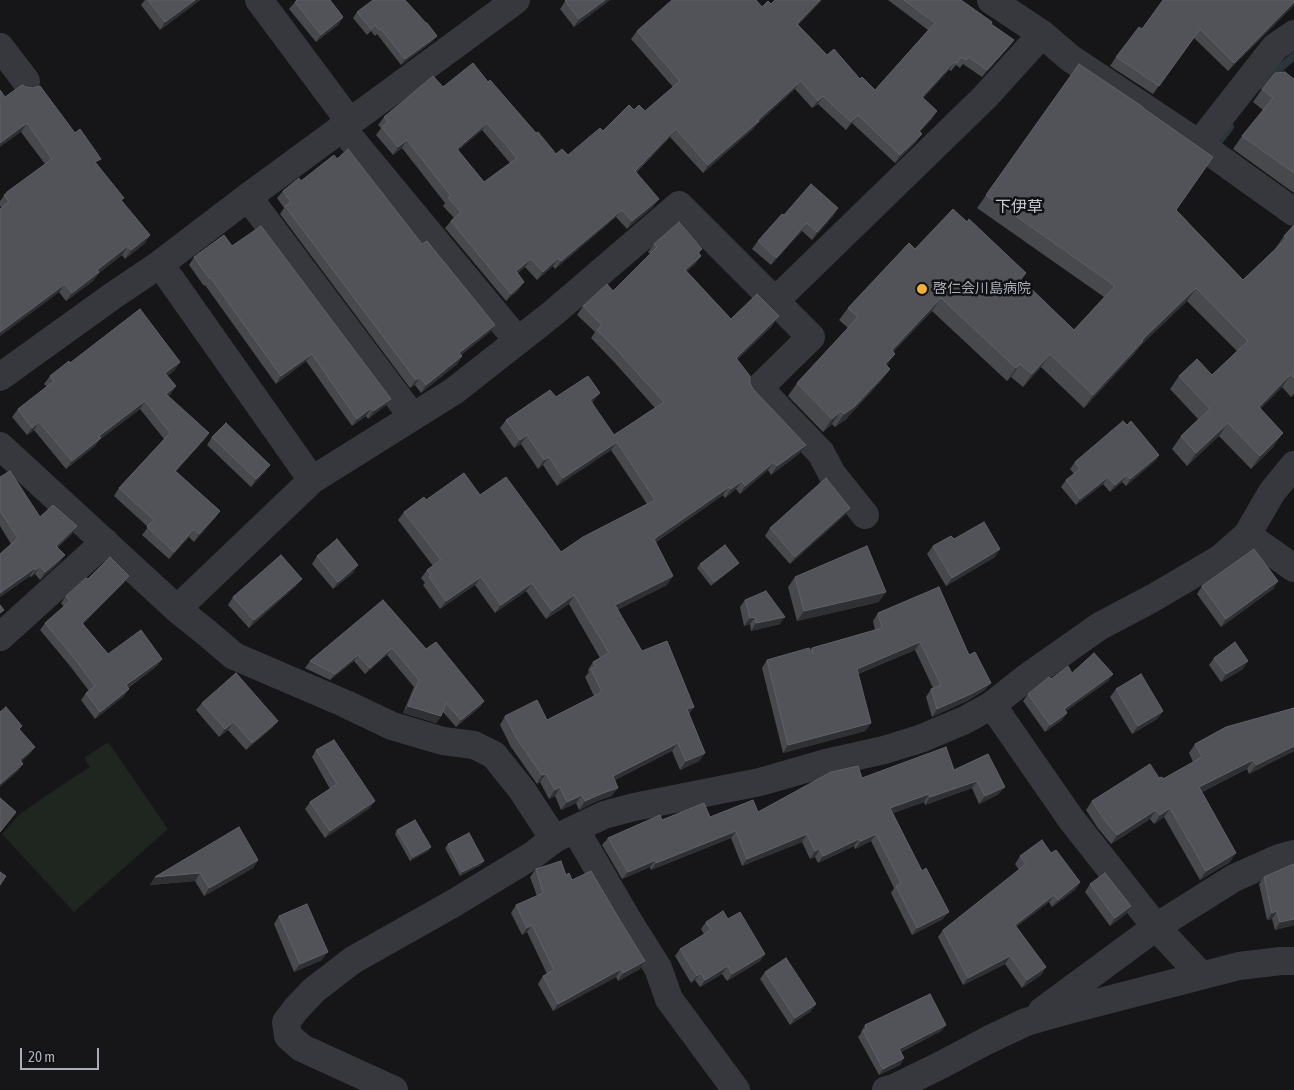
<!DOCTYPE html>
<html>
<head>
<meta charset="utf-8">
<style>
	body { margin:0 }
	#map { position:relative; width:1294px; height:1090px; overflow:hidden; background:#161618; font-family:"Asap Condensed",sans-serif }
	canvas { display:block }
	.scale { position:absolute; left:20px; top:1048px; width:79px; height:22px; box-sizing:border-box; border:2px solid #a8adb8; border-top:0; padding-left:6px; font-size:15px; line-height:18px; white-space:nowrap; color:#a8adb8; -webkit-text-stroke:4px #111113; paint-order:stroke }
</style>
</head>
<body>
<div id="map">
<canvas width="1294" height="1090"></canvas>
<div class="scale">20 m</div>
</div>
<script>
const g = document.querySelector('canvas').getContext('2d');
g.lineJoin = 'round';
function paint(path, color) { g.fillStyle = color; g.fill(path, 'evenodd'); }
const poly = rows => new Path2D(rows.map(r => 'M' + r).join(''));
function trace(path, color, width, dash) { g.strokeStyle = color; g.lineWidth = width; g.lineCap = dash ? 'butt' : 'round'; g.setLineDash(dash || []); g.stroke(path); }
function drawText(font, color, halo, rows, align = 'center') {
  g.font = font + ' "Asap Condensed","Noto Sans JP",sans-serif'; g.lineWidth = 5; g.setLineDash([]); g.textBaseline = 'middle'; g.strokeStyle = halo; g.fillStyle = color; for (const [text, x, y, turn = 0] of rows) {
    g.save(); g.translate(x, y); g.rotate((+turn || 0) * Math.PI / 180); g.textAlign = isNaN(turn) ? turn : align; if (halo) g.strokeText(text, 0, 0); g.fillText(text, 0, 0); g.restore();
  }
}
const green = poly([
	[108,742,168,829,74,912,2,834,20,814,50,793,90,767,84,758]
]);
const stream = poly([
	[1260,85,1294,56],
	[1216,145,1230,127]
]);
const minor = poly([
	[259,0,350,122],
	[991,0,1042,34,1070,58,1199,144,1294,212],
	[0,47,26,81],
	[342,128,518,341],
	[1199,144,1275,47,1294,34],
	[248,197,412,416],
	[160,264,312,480],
	[775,301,985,97,1042,34],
	[0,377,114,295,160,264,248,197,516,0],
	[0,446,177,609,207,633,234,656,346,704,392,726,443,741,474,745,494,755,522,790,554,839],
	[1247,535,1294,568],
	[177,609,312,480,454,391,552,314,679,205,811,337,759,388,821,453,832,474,865,515],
	[0,637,105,542],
	[992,705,1071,819,1156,927,1201,975],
	[575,829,629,922,658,968,669,999,736,1090],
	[1042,1011,1156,927,1234,878,1279,858,1294,854],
	[394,1090,302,1048,288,1036,286,1022,296,1009,314,990,353,960,454,903,533,855,554,839,604,815,634,807,760,782,826,763,884,750,920,739,965,720,992,705,1026,678,1100,626,1153,598,1221,558,1247,535,1272,492,1294,465],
	[886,1090,894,1088,943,1064,988,1040,1026,1022,1061,1012,1239,966,1281,961,1294,961]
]);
const wall = poly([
	[145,0,200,0,160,30,141,5],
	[566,0,610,0,574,27,560,9],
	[775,0,822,0,798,25,827,55,875,90,928,30,888,0,953,0,991,24,1014,40,1008,48,982,77,963,64,960,68,956,65,951,71,949,70,923,98,932,119,920,132,916,142,895,163,852,123,846,130,818,104,812,108,795,89,757,124,753,129,703,173,670,137,636,173,653,207,627,229,616,217,555,269,553,266,537,280,525,267,518,273,524,282,518,290,506,301,445,228,451,221,454,218,443,206,445,203,402,148,393,155,376,135,381,128,378,125,384,117,443,87,488,82,556,154,568,155,634,110,645,111,673,87,631,39,637,31,762,7,771,4],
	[482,130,510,163,484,182,458,150],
	[1294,0,1294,5,1228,71,1194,38,1153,94,1110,66,1116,57,1142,29],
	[295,2,343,17,338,25,316,42,289,9],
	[357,12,433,41,401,65,377,34,375,36,371,31,367,35,353,18],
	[1079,64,1143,108,1176,210,1243,280,1276,249,1275,249,1284,236,1294,225,1294,394,1291,397,1282,387,1260,409,1274,446,1251,469,1219,436,1187,466,1172,449,1181,436,1198,419,1170,389,1179,376,1212,375,1237,351,1187,301,1141,345,1134,354,1084,408,1041,367,1023,387,1011,377,1007,381,932,311,893,352,887,366,890,369,880,382,845,420,835,427,832,424,823,432,788,396,797,383,848,328,839,320,848,308,915,249,1022,280,1074,330,1104,297,977,208],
	[1294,79,1294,193,1233,149,1242,136,1263,110,1253,102,1262,89],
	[5,97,97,164,121,201,150,235,144,244,125,259,122,255,99,273,93,281,66,301,59,292,0,336,0,209,2,208,0,206,0,201,7,192,45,164,21,132],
	[301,181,490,332,461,355,462,356,457,364,421,393,415,385,410,388,280,214,284,208,277,198,283,191],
	[784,215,833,216,812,240,802,231,771,265,752,249,758,241],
	[654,244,702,249,699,253,701,256,695,264,687,271,731,319,773,325,737,360,754,390,800,453,771,475,768,470,740,494,736,489,725,498,723,495,656,542,667,585,617,610,642,651,694,707,689,714,705,753,699,761,680,770,672,751,615,780,612,796,597,801,579,810,576,803,561,810,555,796,549,799,540,782,537,784,511,747,500,725,505,716,547,720,594,696,585,677,589,672,588,670,593,662,600,658,569,604,546,619,526,591,495,613,475,585,440,609,423,585,425,583,421,578,427,570,433,566,398,520,404,512,426,500,480,495,561,552,647,504,611,450,557,486,543,465,538,469,521,444,514,448,500,428,506,420,556,397,594,401,592,403,614,435,655,408,615,363,591,338,595,332,577,315,583,306,613,291,650,254,648,252],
	[232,246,391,399,385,406,368,419,366,416,352,426,306,361,276,384,205,285,204,286,189,265,194,257],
	[70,363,175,370,167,376,171,394,168,396,204,440,176,471,220,511,215,518,194,542,189,537,169,559,142,535,148,527,114,496,119,488,164,439,140,409,99,440,95,446,66,469,34,430,27,435,12,417,18,409,47,387,44,384,50,376],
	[1127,425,1159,455,1155,461,1126,486,1122,482,1110,492,1103,484,1076,505,1061,487,1066,480,1074,474,1070,469,1075,462],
	[212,437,265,472,251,487,207,445],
	[0,477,40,517,72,534,58,547,60,562,40,580,35,574,31,577,30,576,0,597,0,554,11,544,0,526],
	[845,515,790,564,765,536,770,528],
	[954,539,995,557,946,586,927,554,933,546],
	[317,556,353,573,333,589,312,564],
	[739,563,736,566,711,586,697,568,700,564],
	[129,576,124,583,83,624,108,654,162,659,157,666,128,688,124,696,95,719,81,700,86,693,89,691,70,666,40,630,45,623,64,607,61,603,66,596,88,579],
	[795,577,879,602,797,621,788,587],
	[1278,581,1273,589,1221,627,1197,594,1202,586],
	[296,586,249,628,228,605,233,597],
	[383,600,426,649,484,701,480,707,456,727,443,712,441,716,436,723,403,713,414,687,387,655,365,674,354,661,330,680,305,668,310,661],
	[745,600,780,624,751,631,750,624,744,626,740,607],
	[878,613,969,655,985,690,967,701,932,717,926,697,931,689,933,688,915,650,858,674,871,723,865,731,783,753,762,668,767,660,810,650,812,648,875,630,873,621],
	[1214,658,1243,669,1221,682,1209,665],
	[1072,673,1113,674,1108,681,1066,711,1067,713,1062,720,1045,732,1023,701,1028,694,1051,679],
	[1116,689,1163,711,1157,719,1132,734,1110,697],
	[202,703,278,721,272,728,246,750,228,730,219,737,196,710],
	[1294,708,1294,751,1249,774,1247,769,1202,792,1230,862,1200,880,1164,817,1154,824,1150,819,1111,844,1097,827,1086,810,1092,801,1159,778,1163,779,1193,762,1189,753,1195,744],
	[316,750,370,808,325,838,305,809,310,802,330,789,312,757],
	[988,754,999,794,979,804,972,788,925,805,924,802,893,813,943,919,912,935,891,893,894,888,871,841,855,849,854,846,818,863,815,857,810,859,802,842,742,866,731,838,651,870,650,867,622,879,602,845,608,838,662,820,710,817,758,812,862,778,954,770],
	[397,830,431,847,428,851,410,861,395,834],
	[448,844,481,865,460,876,445,848],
	[1051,853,1080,882,1075,890,1052,907,1049,902,1016,927,1046,967,1041,975,1022,988,1005,964,963,985,938,937,943,930,1019,870,1015,864,1020,856],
	[258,860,253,868,204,896,195,881,150,885,155,877],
	[1294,864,1294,925,1275,930,1272,919,1267,920,1259,884,1264,877],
	[536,869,566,875,572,880,640,969,618,981,616,977,553,1011,538,984,543,976,547,974,527,932,522,935,511,913,516,905,537,896,530,877],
	[1090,884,1126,914,1110,926,1085,892],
	[279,916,322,960,294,972,274,924],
	[728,919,765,954,760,961,727,981,722,974,700,987,695,980,691,983,675,956,680,949,704,934,701,929,706,922],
	[765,972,816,1004,810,1012,790,1025,760,979],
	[865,1025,946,1025,941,1031,901,1052,904,1058,900,1065,879,1075,858,1037,861,1033,861,1032]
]);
const shadedWall = poly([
	[195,0,200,0,160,30,165,22],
	[605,0,610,0,574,27,579,19],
	[820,0,822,0,792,32,797,24],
	[1294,2,1294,5,1228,71,1234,63],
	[343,17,338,25,316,42,321,35],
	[437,36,433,41,401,65,405,59],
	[1014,40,1008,48,982,77,987,70],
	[954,62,949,70,917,105,922,97],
	[801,81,795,89,757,124,753,129,703,173,708,165],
	[823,96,818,104,812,108,818,101],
	[937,111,932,119,913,139,919,131],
	[858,115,852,123,846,130,851,122],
	[27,123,21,132,0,147,0,143],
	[487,123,482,130,451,157,457,149],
	[676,129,670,137,629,179,635,171],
	[922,134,916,142,895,163,900,155],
	[407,140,402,148,393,155,398,147],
	[659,199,653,207,627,229,632,221],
	[838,208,833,216,812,240,817,232],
	[622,210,616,217,555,269,561,261],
	[807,223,802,231,771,265,776,258],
	[150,235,144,244,125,259,131,250],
	[128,246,122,255,99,273,93,281,66,301,72,293,97,270],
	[701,256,695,264,680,278,685,270],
	[558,258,553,266,537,280,543,272],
	[531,259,525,267,510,279,516,271],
	[524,282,518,290,506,301,511,294],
	[65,284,59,292,0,336,0,332],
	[1196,288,1187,301,1141,345,1134,354,1084,408,1093,395,1142,340],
	[941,298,932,311,882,363,892,350],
	[779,316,773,325,730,367,736,358],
	[495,325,490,332,454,360,459,353],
	[312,354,306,361,276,384,281,376],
	[895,354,886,367,885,364],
	[1050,354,1041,367,1023,387,1032,374],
	[462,356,457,364,421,393,426,385],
	[180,362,175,370,160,381,165,373],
	[1020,364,1011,377,1007,381,1016,368],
	[890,369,880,382,845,420,835,427,844,414],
	[1291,374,1282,387,1250,420,1259,407],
	[420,377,415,385,410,388,416,380],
	[176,386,171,394,161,402,166,394],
	[600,393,594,401,584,408,590,400],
	[391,399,385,406,368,419,373,411],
	[145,401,140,409,99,440,95,446,66,469,72,461,99,436],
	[371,408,366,416,352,426,357,419],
	[841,411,832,424,823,432,832,419],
	[39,422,34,430,27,435,32,428],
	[1228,423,1219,436,1187,466,1196,453],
	[209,433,204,440,170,478,175,471],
	[1283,433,1274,446,1251,469,1260,456],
	[527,435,521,444,514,448,520,440],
	[617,442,611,450,557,486,563,478],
	[806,445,800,453,771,475,777,466],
	[1159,455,1155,461,1126,486,1130,479],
	[549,457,543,465,538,469,544,460],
	[774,462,768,470,740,494,745,486],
	[270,465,265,472,251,487,256,479],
	[1127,475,1122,482,1110,492,1115,485],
	[1108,477,1103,484,1076,505,1080,499],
	[742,481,736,489,725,498,731,489],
	[729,487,723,495,648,547,654,539],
	[850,508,845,515,790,564,795,557],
	[220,511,215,518,194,542,199,534],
	[77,526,72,534,51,553,56,546],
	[194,529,189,537,169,559,174,552],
	[1000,549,995,557,946,586,952,578],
	[65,555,60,562,40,580,45,572],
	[739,563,736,566,711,586,714,582],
	[358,565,353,573,333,589,338,582],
	[40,566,35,574,31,577,36,570],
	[35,568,30,576,0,597,0,593],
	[129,576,124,583,77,630,82,623],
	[673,576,667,585,609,614,615,605],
	[481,577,475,585,440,609,446,601],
	[302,579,296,586,249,628,254,620],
	[1278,581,1273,589,1221,627,1226,619],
	[532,583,526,591,495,613,501,605],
	[886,592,879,602,797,621,804,611],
	[574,595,569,604,546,619,552,611],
	[755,617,750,624,744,626,750,618],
	[785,617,780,624,751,631,756,623],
	[920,642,915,650,852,676,857,669],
	[392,648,387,655,365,674,370,668],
	[358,655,354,661,330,680,335,674],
	[162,659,157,666,121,692,126,685],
	[1248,661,1243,669,1221,682,1226,674],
	[1113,674,1108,681,1059,716,1064,709],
	[991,683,985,690,967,701,932,717,937,709],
	[129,689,124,696,95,719,100,712],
	[484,701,480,707,456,727,461,720],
	[408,706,441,716,436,723,403,713],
	[694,707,688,715,687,709],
	[1163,711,1157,719,1132,734,1138,726],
	[1067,713,1062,720,1045,732,1050,725],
	[278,721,272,728,246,750,252,743],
	[234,722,228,730,219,737,225,729],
	[871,723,865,731,783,753,788,745],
	[678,743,672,751,607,784,613,776],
	[1294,746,1294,751,1249,774,1256,765],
	[35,747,30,754,15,768,20,760],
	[705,753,699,761,680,770,686,761],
	[1253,760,1247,769,1193,796,1199,787],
	[23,764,18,771,0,787,0,784],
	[546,774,540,782,537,784,542,775],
	[977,781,972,788,925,805,930,797],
	[560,787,555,796,549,799,555,790],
	[1005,787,999,794,979,804,985,796],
	[618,788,612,796,597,801,579,810,585,801,603,793],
	[929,794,924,802,885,816,890,808],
	[582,795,576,803,561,810,567,802],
	[375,801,370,808,325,838,330,831],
	[1170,808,1164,817,1154,824,1160,815],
	[1156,810,1150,819,1111,844,1117,835],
	[736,831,731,838,651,870,656,863],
	[807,834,802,842,742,866,747,859],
	[876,834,871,841,855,849,861,841],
	[859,839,854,846,818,863,823,856],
	[431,847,428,851,410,861,413,857],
	[820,849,815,857,810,859,815,851],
	[1236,853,1230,862,1200,880,1206,871],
	[258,860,253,868,204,896,209,888],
	[656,860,650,867,622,879,628,872],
	[484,861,481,865,460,876,462,872],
	[200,873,195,881,150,885,155,877],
	[1080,882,1075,890,1052,907,1058,900],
	[1054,895,1049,902,1009,932,1015,925],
	[1131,906,1126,914,1110,926,1115,918],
	[1277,911,1272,919,1267,920,1272,913],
	[949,912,943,919,912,935,917,928],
	[1294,919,1294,925,1275,930,1280,922],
	[532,925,527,932,522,935,527,928],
	[328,952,322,960,294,972,300,964],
	[765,954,760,961,727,981,732,974],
	[1010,956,1005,964,963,985,968,978],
	[645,961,640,969,618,981,623,973],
	[728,966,722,974,700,987,705,980],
	[1046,967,1041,975,1022,988,1027,980],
	[621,969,616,977,553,1011,558,1004],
	[701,973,695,980,691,983,697,976],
	[816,1004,810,1012,790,1025,795,1018],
	[946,1025,941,1031,894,1055,899,1049],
	[904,1058,900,1065,879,1075,883,1069]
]);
const building = poly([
	[148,0,195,0,165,22,148,0],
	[297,0,330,0,343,17,321,35,295,2,297,0],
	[373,0,405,0,426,23,427,23,437,36,405,59,381,29,379,30,375,25,371,29,357,12,373,0],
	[566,0,605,0,579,19,565,1,566,0],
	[672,0,756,0,762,7,768,1,771,4,775,0,820,0,797,24,827,55,834,49,860,79,862,77,875,90,935,23,904,0,961,0,992,22,991,24,1014,40,987,70,968,57,966,60,961,57,957,63,954,62,922,97,937,111,919,131,922,134,900,155,858,115,851,122,823,96,818,101,801,81,758,120,759,121,708,165,676,129,635,171,659,199,632,221,622,210,561,261,558,258,543,272,531,259,516,271,524,282,511,294,451,221,461,212,448,198,451,196,407,140,398,147,382,127,388,122,384,117,433,76,443,87,473,63,488,82,490,80,536,133,538,132,556,154,562,149,568,155,600,128,603,131,629,105,634,110,639,105,645,111,680,81,637,31,672,0],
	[487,123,517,158,484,182,457,149,487,123],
	[1163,0,1294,0,1294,2,1234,63,1200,29,1159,86,1116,57,1139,27,1142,29,1163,0],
	[1079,64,1143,107,1143,108,1213,157,1176,210,1243,280,1287,238,1284,236,1294,225,1294,378,1291,374,1259,407,1283,433,1260,456,1228,423,1196,453,1181,436,1210,409,1179,376,1197,359,1212,375,1248,341,1196,288,1142,340,1143,341,1093,395,1050,354,1032,374,1020,364,1016,368,941,298,892,350,895,354,885,364,890,369,854,407,844,414,841,411,832,419,797,383,858,317,848,308,909,243,915,249,953,209,967,222,969,219,1026,273,1021,279,1074,330,1115,286,986,195,1079,64],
	[1285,72,1294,79,1294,173,1242,136,1273,98,1262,89,1275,73,1285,72],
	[22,85,26,87,33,88,40,86,75,133,80,129,101,159,95,162,124,198,121,200,150,235,131,250,128,246,97,270,99,272,72,293,65,284,0,332,0,209,9,202,4,195,7,193,7,192,52,159,27,123,0,143,0,90,5,97,22,85],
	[348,149,422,244,427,241,495,325,459,353,462,356,426,385,420,377,416,380,285,206,291,202,283,191,299,178,301,181,334,155,337,159,348,149],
	[811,184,838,208,817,232,807,223,776,258,758,241,782,214,784,215,811,184],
	[679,222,702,249,698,252,701,256,685,270,731,319,757,294,779,316,736,358,750,376,750,384,754,390,806,445,777,466,774,462,745,486,742,481,731,489,729,487,654,539,673,576,615,605,642,651,667,641,694,707,687,709,705,753,686,761,678,743,613,776,618,788,603,793,585,801,582,795,567,802,560,787,555,790,546,774,542,775,517,739,505,716,537,700,547,720,602,692,591,669,596,666,593,662,609,653,574,595,552,611,532,583,501,605,481,577,446,601,429,577,431,576,427,570,441,560,404,512,424,497,426,500,464,473,480,495,506,477,561,552,583,537,655,500,617,442,563,478,549,457,544,460,527,435,520,440,506,420,550,390,556,397,588,376,600,393,590,400,614,435,664,402,621,355,621,354,597,330,602,325,583,306,607,284,613,291,657,247,654,244,679,222],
	[261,226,391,399,373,411,371,408,357,419,312,354,281,376,210,277,209,278,194,257,224,235,232,246,261,226],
	[140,309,180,362,165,373,176,386,166,394,209,433,175,471,220,511,199,534,194,529,174,552,147,527,154,520,119,488,170,433,145,401,99,436,101,438,72,461,39,422,32,428,18,409,54,381,50,376,69,361,70,363,140,309],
	[1123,421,1127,425,1131,421,1159,455,1130,479,1127,475,1115,485,1108,477,1080,499,1066,480,1080,469,1075,462,1123,421],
	[226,423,270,465,256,479,212,437,226,423],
	[10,471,40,517,53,505,77,526,56,546,65,555,45,572,40,566,36,570,35,568,0,593,0,554,18,538,0,511,0,477,10,471],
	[826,478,850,508,795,557,770,528,826,478],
	[984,522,1000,549,952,578,933,546,951,536,954,539,984,522],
	[337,539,358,565,338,582,317,556,337,539],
	[725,545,739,563,714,582,700,564,725,545],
	[867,546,886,592,804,611,795,577,867,546],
	[1254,549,1278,581,1226,619,1202,586,1254,549],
	[281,555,302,579,254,620,233,597,281,555],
	[110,557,129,576,82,623,108,654,141,630,162,659,126,685,129,689,100,712,86,693,95,686,75,659,45,623,70,601,66,596,86,578,88,579,110,557],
	[939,587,969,655,975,652,991,683,973,693,937,709,931,689,941,685,920,642,857,669,871,723,788,745,767,660,809,648,813,654,812,648,882,628,878,613,939,587],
	[766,591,785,617,756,623,755,617,750,618,745,600,766,591],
	[383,600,426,649,436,642,484,701,461,720,446,703,441,716,408,706,419,680,392,648,370,668,358,655,335,674,310,661,383,600],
	[0,605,4,610,0,613,0,605],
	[1235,642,1248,661,1226,674,1214,658,1235,642],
	[1094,653,1113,674,1064,709,1067,713,1050,725,1028,694,1049,677,1051,679,1068,666,1072,673,1094,653],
	[236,673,278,721,252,743,234,722,225,729,202,703,236,673],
	[1141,674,1163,711,1138,726,1116,689,1141,674],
	[6,707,22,726,19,729,35,747,20,760,23,764,0,784,0,712,6,707],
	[1294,708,1294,746,1256,765,1253,760,1199,787,1236,853,1206,871,1170,808,1160,815,1156,810,1117,835,1103,818,1092,801,1150,764,1159,778,1162,777,1163,779,1202,757,1195,744,1226,727,1294,708],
	[334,740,375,801,330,831,310,802,337,784,316,750,334,740],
	[946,747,954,770,988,754,1005,787,985,796,977,781,930,797,929,794,890,808,922,871,926,868,949,912,917,928,896,886,901,883,876,834,861,841,859,839,823,856,820,849,815,851,807,834,747,859,736,831,656,863,656,860,628,872,608,838,660,815,662,820,704,803,710,817,753,800,758,812,831,772,858,766,862,778,946,747],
	[0,798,16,812,0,832,0,798],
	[415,820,431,847,413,857,397,830,415,820],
	[239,827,258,860,209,888,200,873,155,877,239,827],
	[469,833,484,861,462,872,448,844,469,833],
	[1042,840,1051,853,1056,850,1080,882,1058,900,1054,895,1015,925,1046,967,1027,980,1010,956,968,978,943,930,1026,864,1020,856,1042,840],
	[561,861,566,875,569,873,572,880,591,871,621,922,645,961,623,973,621,969,558,1004,543,976,554,970,532,925,527,928,516,905,543,893,536,869,561,861],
	[1294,864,1294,919,1280,922,1277,911,1272,913,1264,877,1289,866,1294,864],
	[0,872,6,876,0,885,0,872],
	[1105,873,1131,906,1115,918,1090,884,1105,873],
	[307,904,328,952,300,964,279,916,307,904],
	[723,911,728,919,740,912,765,954,732,974,728,966,705,980,701,973,697,976,680,949,711,930,706,922,723,911],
	[786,958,816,1004,795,1018,765,972,786,958],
	[930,994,946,1025,899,1049,904,1058,883,1069,863,1031,867,1029,865,1025,930,994]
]);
const markers = [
	[922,289,6,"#f2b134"]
];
const poiNames = [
	["啓仁会川島病院",933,289]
];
const quarterNames = [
	["下伊草",1019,207]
];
paint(green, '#1e261f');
trace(stream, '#2c353c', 8);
trace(minor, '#37383d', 28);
paint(wall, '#47494d');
paint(shadedWall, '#2f3033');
paint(building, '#525359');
trace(building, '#5f6168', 1);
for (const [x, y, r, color] of markers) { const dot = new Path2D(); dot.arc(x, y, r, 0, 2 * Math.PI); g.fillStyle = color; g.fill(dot); trace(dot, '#111113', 2); }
drawText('14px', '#a8adb8', '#111113', poiNames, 'left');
drawText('16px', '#c9ccd4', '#111113', quarterNames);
</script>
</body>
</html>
